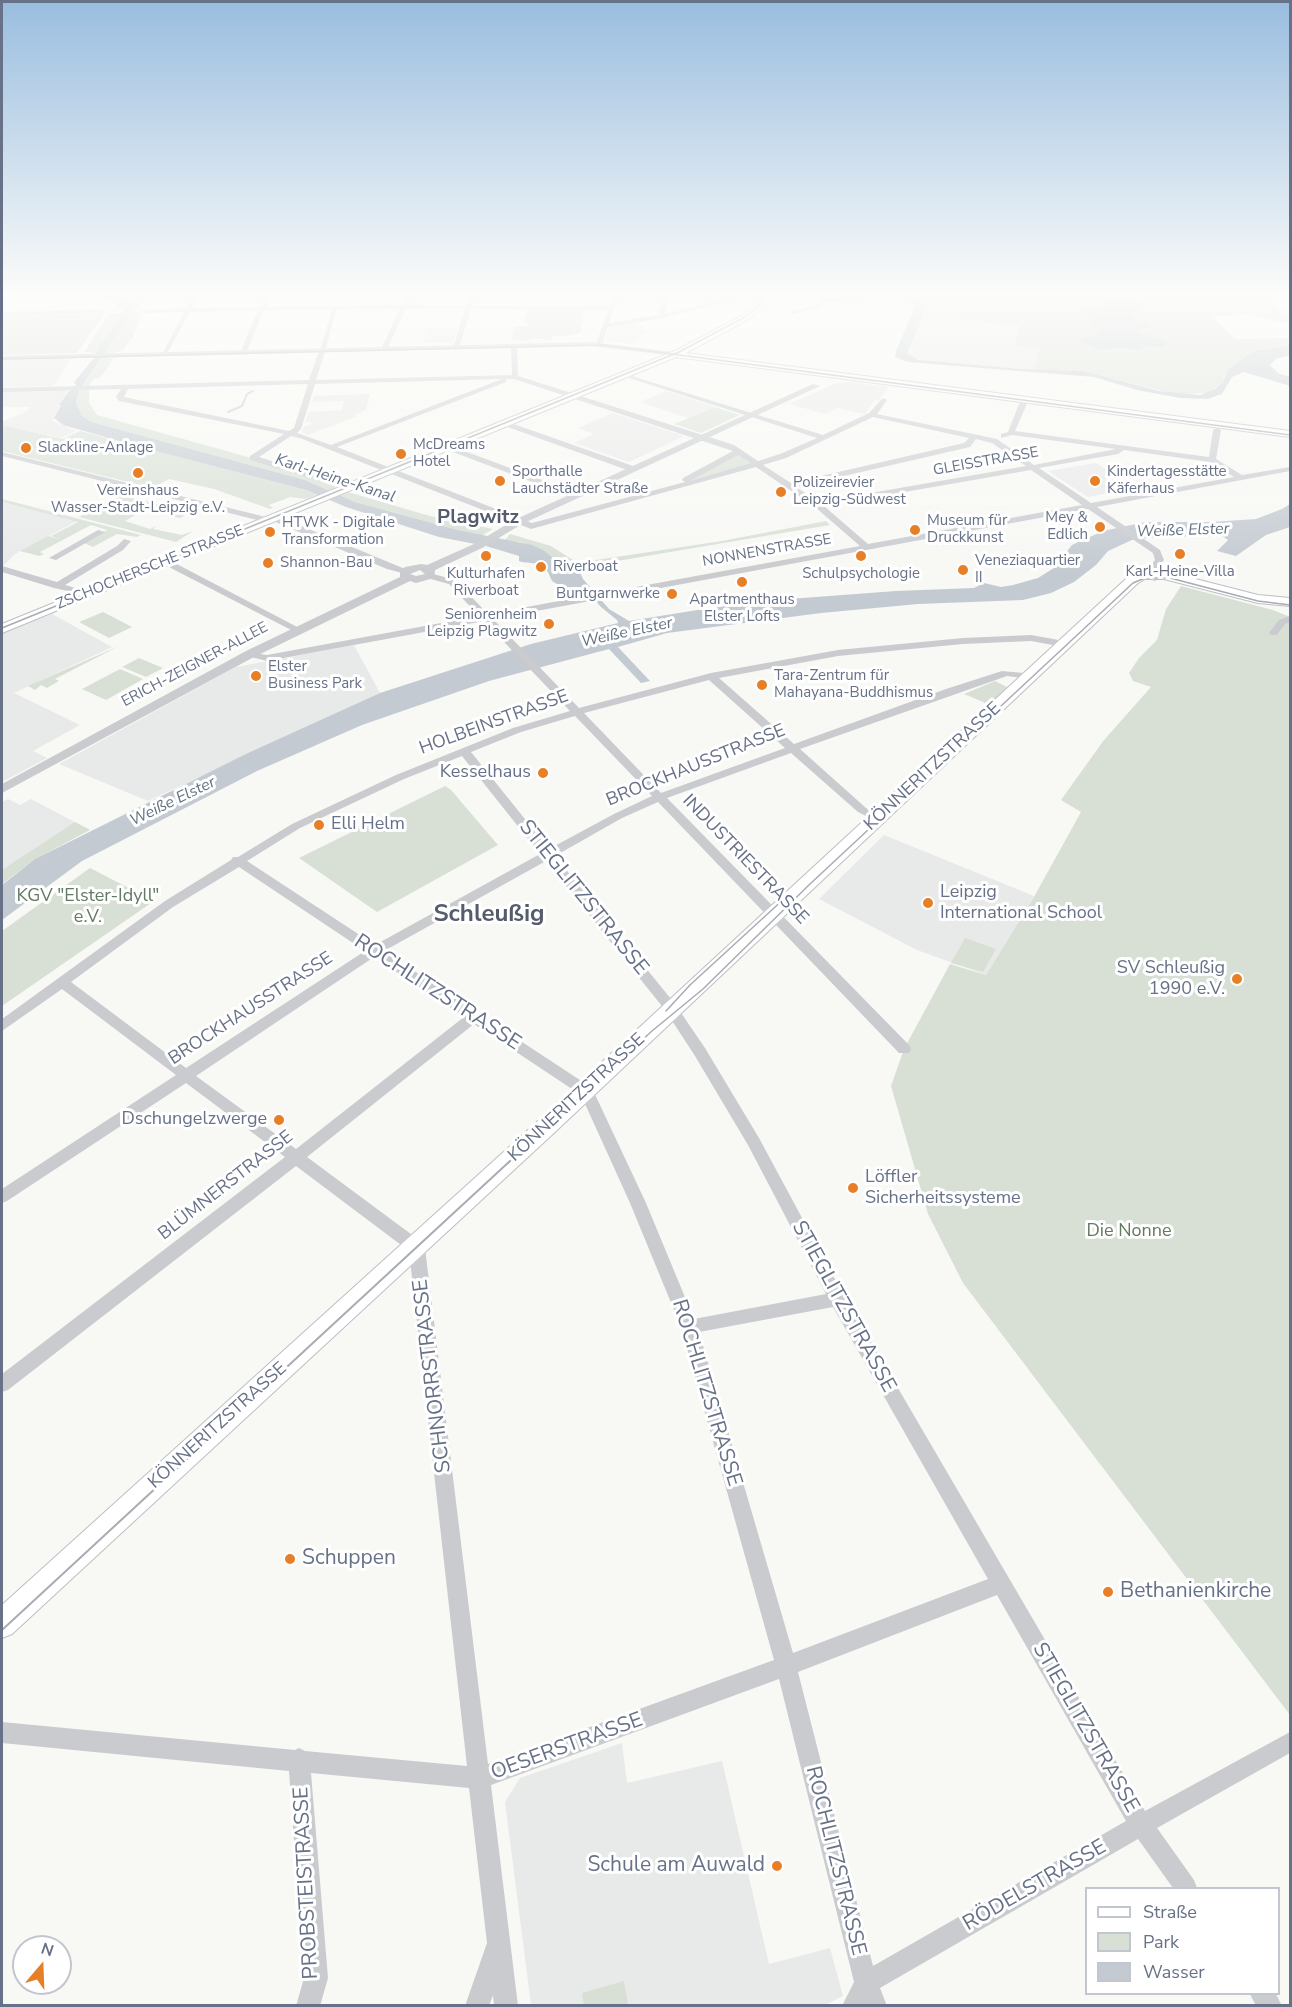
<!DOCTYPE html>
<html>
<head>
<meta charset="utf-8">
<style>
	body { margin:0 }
	#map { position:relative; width:1292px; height:2007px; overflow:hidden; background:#f8f8f5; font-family:"Nunito Sans",sans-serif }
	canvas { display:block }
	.frame { position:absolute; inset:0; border:3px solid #677187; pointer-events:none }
	.legend { position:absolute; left:1085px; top:1887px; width:195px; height:108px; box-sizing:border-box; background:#fff; border:2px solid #c2c6cf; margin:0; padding:8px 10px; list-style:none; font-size:18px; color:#677187 }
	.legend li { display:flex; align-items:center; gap:12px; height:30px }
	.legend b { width:30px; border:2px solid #c2c6cf }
	.north { position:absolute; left:12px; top:1935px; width:60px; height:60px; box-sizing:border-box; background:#fff; border:2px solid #c2c6cf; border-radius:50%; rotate:19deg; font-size:16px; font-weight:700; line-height:24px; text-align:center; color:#677187 }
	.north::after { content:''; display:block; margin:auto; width:21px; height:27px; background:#e77f27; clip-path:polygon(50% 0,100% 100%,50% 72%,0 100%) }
</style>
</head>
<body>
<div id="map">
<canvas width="1292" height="2007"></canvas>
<div class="frame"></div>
<ul class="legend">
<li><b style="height:8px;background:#fff"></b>Straße</li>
<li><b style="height:16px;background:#d8e0d6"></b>Park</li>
<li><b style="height:16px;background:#c3cad1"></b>Wasser</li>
</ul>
<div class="north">N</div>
</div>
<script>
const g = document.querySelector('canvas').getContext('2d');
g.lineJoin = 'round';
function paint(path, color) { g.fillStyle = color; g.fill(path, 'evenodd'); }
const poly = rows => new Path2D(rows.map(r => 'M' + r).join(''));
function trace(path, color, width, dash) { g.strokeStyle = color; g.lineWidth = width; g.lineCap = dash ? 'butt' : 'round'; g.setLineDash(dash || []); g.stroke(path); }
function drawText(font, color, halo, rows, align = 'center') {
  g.font = font + ' "Nunito Sans",sans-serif'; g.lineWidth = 6; g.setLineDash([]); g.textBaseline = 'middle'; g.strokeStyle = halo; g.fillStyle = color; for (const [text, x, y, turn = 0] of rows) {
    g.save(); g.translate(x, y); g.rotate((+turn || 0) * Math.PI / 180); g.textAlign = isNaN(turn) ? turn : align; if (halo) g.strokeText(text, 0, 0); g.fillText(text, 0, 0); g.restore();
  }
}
const built = poly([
	[924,317,1019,325,1039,348,1035,370,932,362,911,358,907,354],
	[634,322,645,327,642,330,647,331,632,344,604,341,610,327],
	[428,328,457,328,453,343,423,343],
	[72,358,53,386,2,387,2,360],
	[851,382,888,387,880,400,876,399,865,414,838,408,825,414,789,404,837,383],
	[69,390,58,406,60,407,53,421,76,431,61,438,2,425,2,422,27,411,30,407,2,407,2,391],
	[666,391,702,402,715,407,688,418,640,402],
	[370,394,366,410,354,415,357,416,308,435,302,432,304,426,310,425,311,422,305,422,309,412,342,410,344,401,312,402,314,396],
	[613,413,684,436,629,462,574,443,594,434,578,428],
	[1096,463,1113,474,1116,474,1138,487,1088,497,1048,471],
	[2,502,77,521,15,554,2,567],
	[52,614,112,647,14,693,80,725,33,751,47,758,2,782,2,633],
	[354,645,380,693,148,801,59,764,236,667],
	[8,799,20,805,31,799,90,830,35,859,2,884,2,802],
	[884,835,1034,896,986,975,917,950,819,899],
	[622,1743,627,1783,722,1761,769,1964,830,1948,843,1996,823,2006,531,2005,505,1802,520,1778]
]);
const green = poly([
	[119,295,138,297,143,302,137,312,142,313,133,337,123,350,110,354,108,358,113,359,109,366,100,378,93,379,89,386,89,403,97,415,248,457,336,486,334,488,430,516,493,529,481,536,458,530,355,502,305,480,92,422,82,416,76,403,80,390,128,320,123,296],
	[906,295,1264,295,1276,307,1290,315,1290,324,1251,315,1212,316,1235,339,1290,338,1290,346,1258,350,1247,355,1224,376,1222,383,1208,393,1174,394,1084,371,1035,370,1039,348,1014,346,1019,325,924,317,928,306],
	[527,309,584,310,582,324,579,326,582,328,581,332,578,334,568,336,552,336,552,340,534,338,525,341,511,340,514,326,527,326,528,323,523,323,525,319,519,319,525,317],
	[121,313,95,353,84,352,109,314],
	[104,314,77,353,2,355,2,316],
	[715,407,740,415,701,433,674,424],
	[2,425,63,439,80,431,306,490,317,495,306,499,290,497,269,505,273,508,270,509,214,489,169,479,153,488,2,451],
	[739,453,752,463,688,482],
	[120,495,190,512,180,518,144,510,125,521,150,529,156,526,153,529,182,535,193,531,176,542,79,517],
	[2,499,141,535,137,537,117,534,93,547,84,543,107,530,91,525,40,552,44,554,39,556,20,551,48,536,60,539,51,536,78,522,2,502],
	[826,521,830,525,570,569,566,569,545,551,520,542,504,541,510,534,551,546,576,562,583,562,722,541],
	[1181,586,1273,610,1290,617,1290,1715,963,1283,928,1214,891,1086,904,1049,950,964,986,975,1035,895,1081,812,1061,800,1104,740,1151,687,1133,681,1129,673,1139,658,1157,640,1166,609],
	[103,612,132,627,109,638,79,622],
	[119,646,55,679,59,681,47,688,41,685,35,690,28,686],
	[139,658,163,668,146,677,122,667],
	[120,669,143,679,106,700,82,689],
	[995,681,1007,687,990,705,964,694],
	[445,786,451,790,498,845,377,912,299,858],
	[75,822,90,830,35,859,2,884,2,870],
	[90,868,154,901,2,1006,2,931],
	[965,938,996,949,983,972,951,963],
	[624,1981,628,2005,584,2005,582,1993]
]);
const water = poly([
	[98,295,123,296,129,301,131,308,128,320,80,389,76,403,82,416,92,422,305,480,355,502,458,530,532,545,545,551,566,569,579,570,583,579,609,609,629,621,710,608,776,600,896,591,974,588,984,583,1001,587,1013,585,1038,578,1054,568,1072,545,1103,531,1145,522,1211,522,1256,519,1282,509,1290,504,1290,527,1266,535,1236,556,1217,551,1228,540,1222,536,1157,537,1132,540,1108,551,1096,565,1074,582,1051,593,1023,600,918,604,821,613,667,633,618,647,650,681,641,683,609,649,489,681,362,725,257,771,82,861,2,920,2,885,35,859,246,754,380,693,531,644,618,623,617,620,601,607,586,590,564,588,552,581,548,572,539,564,522,562,519,561,519,556,486,546,439,537,346,507,306,490,144,448,63,425,54,418,61,406,59,405,69,391,74,389,76,385,74,382,94,358,97,354,95,353,123,311,113,301],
	[895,295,905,295,928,306,907,354,919,360,1021,369,1084,371,1159,391,1200,395,1215,389,1222,383,1228,370,1247,355,1258,350,1290,346,1290,355,1276,359,1270,365,1278,373,1290,377,1290,386,1244,372,1232,377,1222,394,1207,399,1180,398,1137,390,1094,377,907,362,895,357,896,351,914,309,914,305],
	[1115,296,1125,296,1141,302,1137,305,1140,310,1130,316,1137,320,1148,322,1151,326,1135,332,1165,340,1168,342,1167,345,1161,348,1145,346,1140,350,1119,347,1100,350,1082,343,1080,338,1092,337,1099,333,1098,329,1090,326,1093,321,1084,311,1100,307,1108,303,1105,300]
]);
const stream = poly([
	[228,412,242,406,247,394,253,391]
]);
const pedestrian = poly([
	[333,306,337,307,325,351,320,352,333,306]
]);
const minor = poly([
	[193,295,199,295,192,308,260,307,265,295,271,295,266,307,402,305,407,295,413,295,408,305,466,306,469,295,475,295,472,306,609,306,613,295,619,295,609,323,659,315,663,295,669,295,665,314,739,295,749,295,663,318,608,327,602,344,599,346,596,344,608,310,471,309,459,348,456,350,453,348,465,309,406,309,387,349,384,351,381,349,400,309,264,310,246,353,243,355,240,353,258,310,190,312,166,355,161,356,184,312,142,313,139,311,186,308,193,295],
	[819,295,825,295,827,298,886,296,889,298,827,302,820,307,792,314,789,312,816,305,822,300,819,295],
	[102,310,104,313,2,316,2,312,102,310],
	[514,344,517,346,518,376,734,445,758,461,780,454,817,438,620,375,625,374,823,435,869,413,883,398,887,400,877,414,997,439,1034,465,1116,449,1012,435,1001,438,1001,434,1008,432,1021,399,1025,397,1029,399,1015,431,1209,457,1213,430,1217,428,1221,430,1216,459,1242,475,1290,467,1290,471,1097,507,1160,550,1164,560,1156,570,1160,578,1155,581,1152,580,1147,570,1155,560,1153,553,1088,509,493,619,579,708,711,673,838,650,963,638,1031,635,1064,641,1069,644,1064,647,1031,641,963,644,838,656,719,678,794,744,946,689,1002,671,1035,674,1036,676,1031,679,1007,676,800,749,866,808,882,816,884,818,882,820,874,820,858,812,791,753,667,798,909,1045,911,1049,909,1053,899,1053,658,802,622,818,555,856,675,1004,705,1048,759,1138,843,1294,1145,1811,1290,1732,1290,1753,1157,1828,1194,1880,1197,1888,1173,1888,1138,1839,880,1988,887,2006,842,2006,854,1982,779,1679,491,1785,518,2006,494,2006,493,1995,489,2006,465,2006,487,1943,469,1788,311,1773,328,1978,320,2006,296,2006,304,1978,289,1771,2,1743,2,1722,295,1750,299,1748,305,1751,467,1766,409,1251,296,1166,8,1390,2,1392,2,1374,285,1157,186,1083,7,1201,2,1203,2,1189,176,1075,62,989,2,1031,2,1019,165,901,231,860,233,857,238,857,292,824,396,775,513,728,570,711,484,621,267,661,247,656,247,652,267,655,479,616,449,584,427,578,427,574,430,573,455,580,488,614,860,546,815,507,756,467,531,529,300,438,291,436,259,457,351,486,351,490,250,460,250,456,284,434,119,401,116,397,121,389,2,392,2,388,309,380,319,351,322,349,325,351,316,380,512,375,511,346,514,344],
	[502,379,331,445,297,433,301,429,315,384,502,379],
	[506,379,514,379,733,451,683,478,682,480,685,482,532,523,337,447,506,382,506,379],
	[308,384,294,428,289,431,124,397,128,389,308,384],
	[873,417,969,438,964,443,791,483,763,465,786,458,873,417],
	[976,439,992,443,1026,466,819,502,796,487,970,447,976,439],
	[1124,450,1210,462,1234,477,1091,503,1039,468,1118,454,1124,450],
	[738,455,751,463,690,481,738,455],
	[1031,470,1082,505,868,544,824,506,1031,470],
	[709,680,785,748,661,793,584,713,709,680],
	[575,716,652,796,614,814,549,849,471,752,521,732,575,716],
	[462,756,540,854,375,945,247,861,300,828,404,779,462,756],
	[546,861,665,1010,695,1056,748,1145,826,1294,694,1319,646,1203,592,1088,384,951,546,861],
	[239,867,365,951,186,1068,71,982,173,907,239,867],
	[374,957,464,1017,296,1149,196,1076,374,957],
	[474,1024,581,1095,630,1203,681,1327,774,1660,488,1764,425,1248,423,1243,307,1157,474,1024],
	[833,1307,988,1579,793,1653,699,1332,833,1307],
	[997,1595,1126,1821,873,1966,798,1672,997,1595],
	[505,421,636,467,637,469,630,471,502,425,501,423,505,421],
	[448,445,578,493,579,495,572,497,445,449,444,447,448,445],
	[2,452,270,518,277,516,410,571,406,574,387,569,273,521,269,523,2,456,2,452],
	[98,530,105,532,56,560,49,558,98,530],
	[124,539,131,541,123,550,65,585,90,592,90,596,54,588,2,572,2,566,57,582,117,546,124,539],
	[163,560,169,560,303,630,295,632,163,564,163,560],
	[1290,616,1290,622,1285,624,1277,635,1271,635,1269,633,1279,620,1290,616],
	[1250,1994,1276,1994,1282,2006,1256,2006,1250,1994]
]);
const tertiary = poly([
	[590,342,675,352,679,354,675,356,590,346,2,360,2,356,590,342],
	[813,384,820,386,522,524,482,548,435,570,434,578,416,583,410,581,254,657,2,793,2,784,246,651,400,577,400,572,405,567,421,564,427,565,474,544,514,520,813,384],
	[420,570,425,574,416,576,410,574,420,570]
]);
const secondary = poly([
	[767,295,776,295,749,319,686,353,1290,431,1290,437,676,357,2,633,2,624,677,350,743,315,767,295],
	[1143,571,1164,571,1258,595,1290,598,1290,606,1258,603,1164,579,1145,579,1138,583,555,1132,12,1634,2,1638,2,1605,539,1120,1128,577,1143,571]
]);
const tramFar1 = poly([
	[2,359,603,345,1290,435],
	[2,628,679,352,745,317,756,309,767,295],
	[666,1011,690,985,786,897],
	[508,1163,652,1031,703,989,810,884,1133,583,1145,578,1170,578,1258,601,1290,605]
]);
const tram = poly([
	[2,1630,510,1161]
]);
const markers = [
	[26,448,6,"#e77f27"],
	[401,454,6,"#e77f27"],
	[138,473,6,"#e77f27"],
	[500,481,6,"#e77f27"],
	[1095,481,6,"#e77f27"],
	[781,492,6,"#e77f27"],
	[1100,527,6,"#e77f27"],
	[915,530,6,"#e77f27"],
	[270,532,6,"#e77f27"],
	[1180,554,6,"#e77f27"],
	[486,556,6,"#e77f27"],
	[861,556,6,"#e77f27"],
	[268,563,6,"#e77f27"],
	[541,567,6,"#e77f27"],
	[963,570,6,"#e77f27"],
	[742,582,6,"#e77f27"],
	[672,594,6,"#e77f27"],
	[549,624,6,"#e77f27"],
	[256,676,6,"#e77f27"],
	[762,685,6,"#e77f27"],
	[543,773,6,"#e77f27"],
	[319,825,6,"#e77f27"],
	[928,903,6,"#e77f27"],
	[1237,979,6,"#e77f27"],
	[279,1120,6,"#e77f27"],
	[853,1188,6,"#e77f27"],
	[290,1559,6,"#e77f27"],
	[1108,1592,6,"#e77f27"],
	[777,1866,6,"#e77f27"]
];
const farPoinames = [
	["McDreams",413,445],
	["Hotel",413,462],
	["Slackline-Anlage",38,448],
	["Sporthalle",512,472],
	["Lauchstädter Straße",512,489],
	["Kindertagesstätte",1107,472],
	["Käferhaus",1107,489],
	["Polizeirevier",793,483],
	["Leipzig-Südwest",793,500],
	["Vereinshaus",138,491,"center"],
	["Wasser-Stadt-Leipzig e.V.",138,508,"center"],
	["Mey &",1088,518,"right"],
	["Edlich",1088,535,"right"],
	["Museum für",927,521],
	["Druckkunst",927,538],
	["HTWK - Digitale",282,523],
	["Transformation",282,540],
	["Veneziaquartier",975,561],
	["II",975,578],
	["Shannon-Bau",280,563],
	["Riverboat",553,567],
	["Karl-Heine-Villa",1180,572,"center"],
	["Kulturhafen",486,574,"center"],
	["Riverboat",486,591,"center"],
	["Schulpsychologie",861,574,"center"],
	["Buntgarnwerke",660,594,"right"],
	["Apartmenthaus",742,600,"center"],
	["Elster Lofts",742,617,"center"],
	["Seniorenheim",537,615,"right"],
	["Leipzig Plagwitz",537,632,"right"],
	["Elster",268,667],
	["Business Park",268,684],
	["Tara-Zentrum für",774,676],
	["Mahayana-Buddhismus",774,693]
];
const farStreetnames = [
	["GLEISSTRASSE",986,462,-10],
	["NONNENSTRASSE",767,551,-10],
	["ZSCHOCHERSCHE STRASSE",150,568,-22],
	["ERICH-ZEIGNER-ALLEE",195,665,-28]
];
const farWaternames = [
	["Karl-Heine-Kanal",335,479,18],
	["Weiße Elster",1183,531,-2],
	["Weiße Elster",627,633,-12],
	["Weiße Elster",173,802,-26]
];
const streetNames = [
	["HOLBEINSTRASSE",494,723,-20],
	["BROCKHAUSSTRASSE",696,766,-22],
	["KÖNNERITZSTRASSE",933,767,-43],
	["INDUSTRIESTRASSE",745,860,46],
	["BROCKHAUSSTRASSE",251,1009,-33],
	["KÖNNERITZSTRASSE",577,1098,-43],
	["BLÜMNERSTRASSE",226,1186,-38],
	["KÖNNERITZSTRASSE",218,1426,-42]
];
const poiNames = [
	["Kesselhaus",531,773],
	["Elli Helm",331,825,"left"],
	["Leipzig",940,893,"left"],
	["International School",940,914,"left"],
	["SV Schleußig",1225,969],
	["1990 e.V.",1225,990],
	["Dschungelzwerge",267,1120],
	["Löffler",865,1178,"left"],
	["Sicherheitssysteme",865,1199,"left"]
];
const parkNames = [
	["KGV \"Elster-Idyll\"",88,897],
	["e.V.",88,918],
	["Die Nonne",1129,1232]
];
const farDistrictnames = [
	["Plagwitz",478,518]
];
const nearStreetnames = [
	["STIEGLITZSTRASSE",583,898,51],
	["ROCHLITZSTRASSE",437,993,33],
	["STIEGLITZSTRASSE",843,1307,61],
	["SCHNORRSTRASSE",433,1376,-97],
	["ROCHLITZSTRASSE",706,1393,73],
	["STIEGLITZSTRASSE",1085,1728,60],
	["OESERSTRASSE",567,1747,-20],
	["ROCHLITZSTRASSE",835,1861,76],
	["PROBSTEISTRASSE",307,1883,-93],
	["RÖDELSTRASSE",1035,1886,-30]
];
const nearPoinames = [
	["Schuppen",302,1559],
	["Bethanienkirche",1120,1592],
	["Schule am Auwald",765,1866,"right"]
];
const districtNames = [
	["Schleußig",489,915]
];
paint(built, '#e8e9e9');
paint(green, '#d8e0d6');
paint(water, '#c3cad1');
trace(stream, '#c3cad1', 2);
trace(secondary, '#bdbfc5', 2);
paint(pedestrian, '#c9cbcf');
paint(minor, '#c9cbcf');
paint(tertiary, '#c9cbcf');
paint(secondary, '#fff');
trace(tramFar1, '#a8acb3', 1.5);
trace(tram, '#a8acb3', 2);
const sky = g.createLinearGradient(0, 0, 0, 576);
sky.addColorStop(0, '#99bddf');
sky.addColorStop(0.51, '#fcfcfa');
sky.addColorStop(1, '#fcfcfa00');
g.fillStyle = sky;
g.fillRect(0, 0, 1292, 576);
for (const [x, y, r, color] of markers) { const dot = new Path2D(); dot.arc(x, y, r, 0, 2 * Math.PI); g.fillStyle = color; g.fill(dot); trace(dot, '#fff', 2); }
drawText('15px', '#677187', '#fff', farPoinames, 'left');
drawText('15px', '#677187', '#fff', farStreetnames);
drawText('italic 16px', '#637383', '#fff', farWaternames);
drawText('18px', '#677187', '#fff', streetNames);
drawText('18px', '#677187', '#fff', poiNames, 'right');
drawText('18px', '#627962', '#fff', parkNames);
drawText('bold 20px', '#555c6c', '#fff', farDistrictnames);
drawText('21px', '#677187', '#fff', nearStreetnames);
drawText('21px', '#677187', '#fff', nearPoinames, 'left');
drawText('bold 24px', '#555c6c', '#fff', districtNames);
</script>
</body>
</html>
